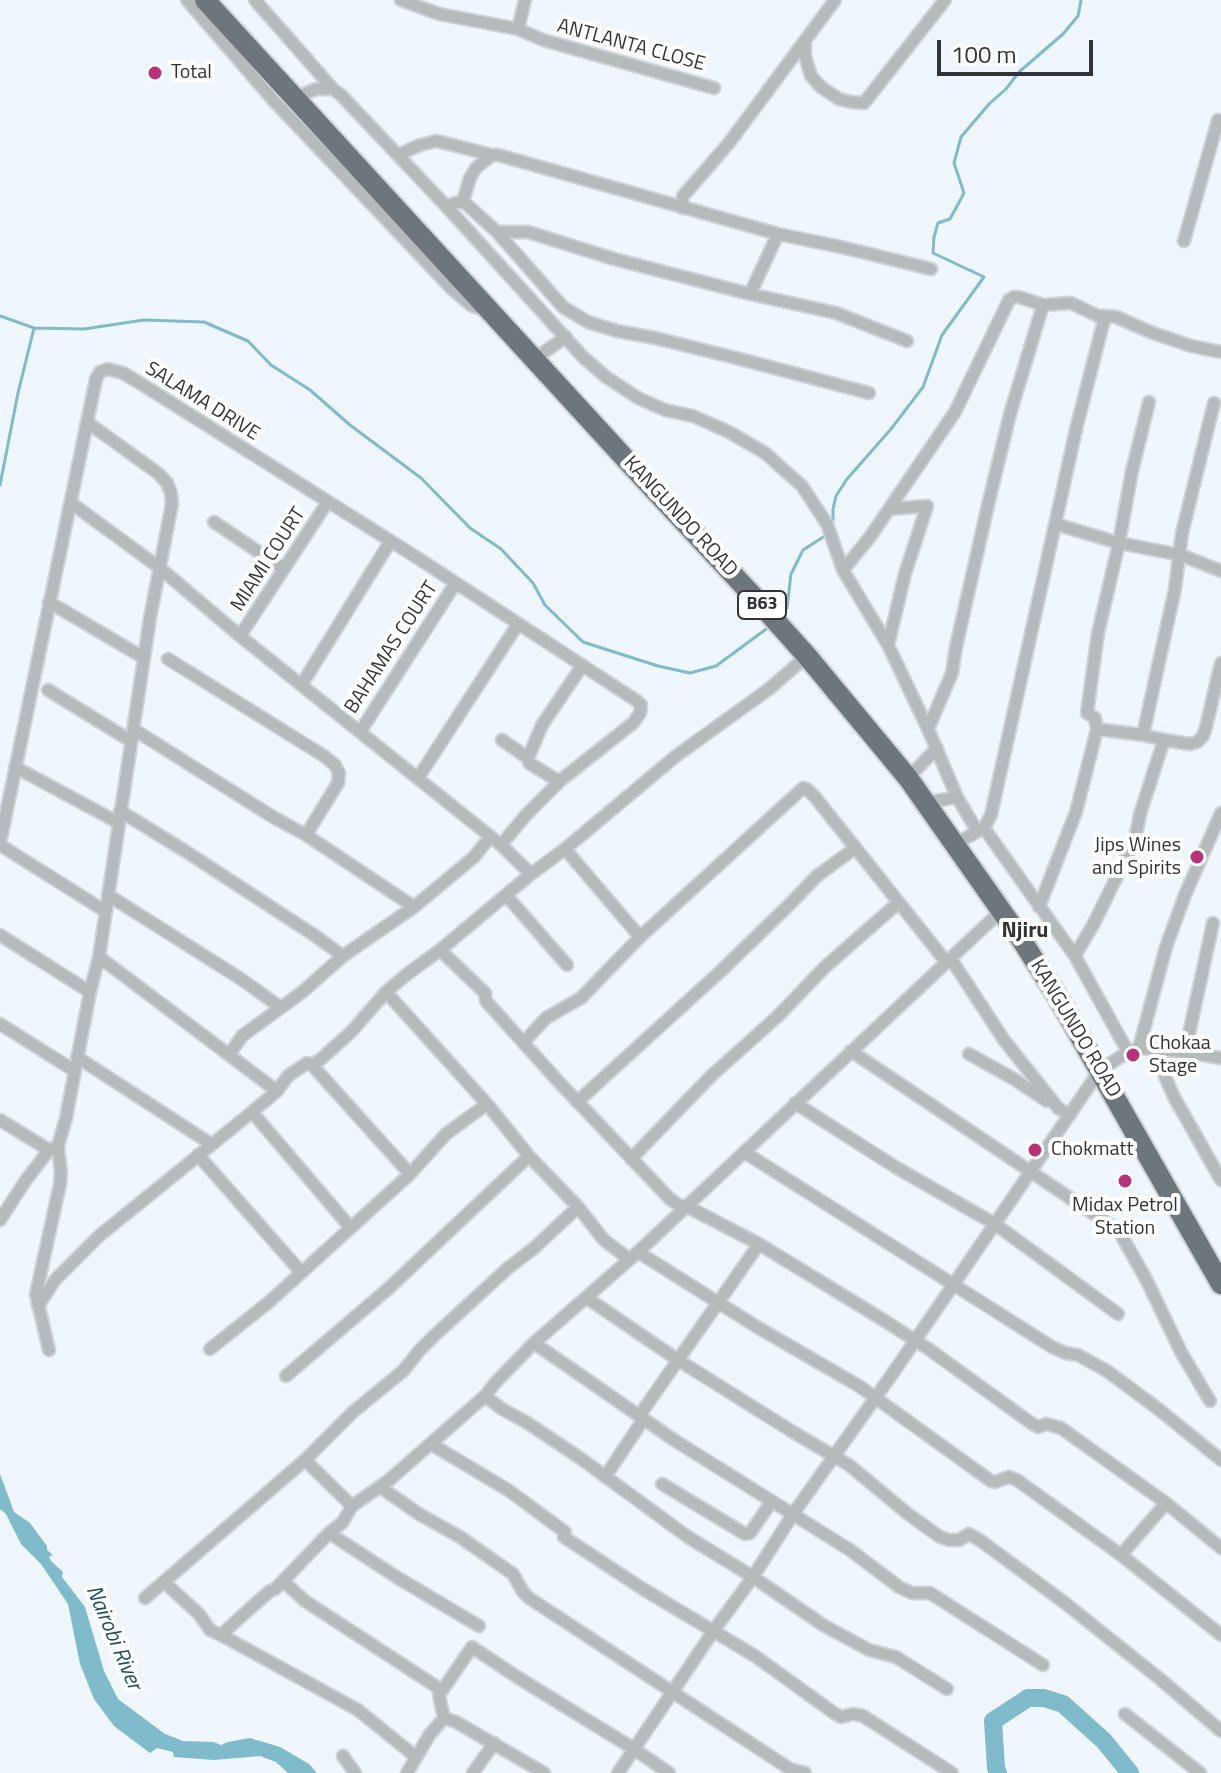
<!DOCTYPE html>
<html>
<head>
<meta charset="utf-8">
<style>
	body { margin:0 }
	#map { position:relative; width:1221px; height:1773px; overflow:hidden; background:#f0f6fd; font-family:"Titillium Web",sans-serif }
	canvas { display:block }
	.scale { position:absolute; left:937px; top:40px; width:156px; height:36px; box-sizing:border-box; border:4px solid #313337; border-top:0; padding-left:10px; font-size:24px; line-height:28px; white-space:nowrap; color:#313337; -webkit-text-stroke:6px #fff; paint-order:stroke }
</style>
</head>
<body>
<div id="map">
<canvas width="1221" height="1773"></canvas>
<div class="scale">100 m</div>
</div>
<script>
const g = document.querySelector('canvas').getContext('2d');
g.lineJoin = 'round';
function paint(path, color) { g.fillStyle = color; g.fill(path, 'evenodd'); }
const poly = rows => new Path2D(rows.map(r => 'M' + r).join(''));
function trace(path, color, width, dash) { g.strokeStyle = color; g.lineWidth = width; g.lineCap = dash ? 'butt' : 'round'; g.setLineDash(dash || []); g.stroke(path); }
function drawText(font, color, halo, rows, align = 'center') {
  g.font = font + ' "Titillium Web",sans-serif'; g.lineWidth = 8; g.setLineDash([]); g.textBaseline = 'middle'; g.strokeStyle = halo; g.fillStyle = color; for (const [text, x, y, turn = 0] of rows) {
    g.save(); g.translate(x, y); g.rotate((+turn || 0) * Math.PI / 180); g.textAlign = isNaN(turn) ? turn : align; if (halo) g.strokeText(text, 0, 0); g.fillText(text, 0, 0); g.restore();
  }
}
const water = poly([
	[0,1474,14,1512,30,1523,47,1546,47,1550,53,1555,49,1557,51,1561,63,1572,62,1577,85,1607,104,1671,118,1699,165,1734,183,1741,214,1742,221,1745,228,1742,250,1738,280,1747,309,1764,317,1773,288,1773,276,1762,260,1756,214,1760,174,1757,173,1752,157,1748,150,1753,114,1726,94,1699,80,1664,68,1604,41,1564,21,1544,6,1514,0,1509]
]);
const stream = poly([
	[0,316,34,328,84,329,144,320,204,322,248,341,271,365,310,390,350,425,421,478,470,528,501,549,533,583,545,605,583,642,658,666,690,673,716,666,769,627],
	[0,485,18,393,34,328],
	[833,529,833,509,836,496,847,479,891,429,923,387,942,335,984,277,933,253,934,237,938,223,950,219,964,193,954,163,961,137,989,104,1006,89,1019,72,1063,34,1078,16,1081,0],
	[787,608,791,574,803,550,828,534]
]);
const river = poly([
	[998,1773,996,1768,993,1721,1028,1698,1044,1698,1063,1704,1104,1741,1130,1773]
]);
const street = poly([
	[187,0,274,101,453,290,471,305,481,309],
	[255,0,333,89],
	[401,0,439,14,518,29,543,40,714,88],
	[518,29,525,0],
	[805,42,805,56,811,76,821,87,839,99,851,102,864,103,945,0],
	[295,98,316,89,333,89,340,94,446,206,583,357,606,377,638,398,665,410,693,416,729,432,765,453,802,486,827,524,843,570,888,645,928,729,957,797,977,831],
	[398,155,420,145,437,141,492,155],
	[463,201,470,178,476,168,492,155,498,155,778,234,841,247,931,269],
	[446,206,463,201,497,232,528,232,614,259,750,294,836,313,907,341],
	[682,208,683,196,729,143,835,0],
	[497,232,563,307,588,322,617,331,655,338,736,358,869,393],
	[1184,241,1218,120,1221,121],
	[750,294,778,234],
	[1105,316,1116,317,1153,333,1191,346,1221,352],
	[534,359,566,337],
	[1214,403,1182,533,1175,589,1143,735,1164,740,1190,744,1197,742,1203,736,1206,727,1221,663],
	[87,422,159,474,167,483,171,493,172,504,150,618,99,957,277,1091],
	[71,503,160,568,240,636,501,845,531,874],
	[214,522,284,569],
	[1055,524,1119,543,1181,555,1221,571],
	[843,570,870,537,955,412,1009,300,1014,297,1019,297,1043,305,1071,303,1098,316,1105,316,1077,425,991,815,984,828,955,844],
	[49,602,144,658],
	[240,636,327,503],
	[888,645,905,574,927,506,889,509],
	[168,659,324,756,335,765,339,773,338,783,306,835],
	[302,684,390,542],
	[48,690,131,741],
	[133,729,273,817,306,835,414,907],
	[928,729,952,673,956,647,988,505,1010,414,1043,305],
	[1097,729,1143,735],
	[360,732,455,584],
	[502,740,528,758],
	[15,767,119,823],
	[418,778,518,624],
	[908,778,937,748],
	[561,780,555,779,529,763,528,758,542,725,582,666],
	[925,803,957,797],
	[120,811,185,851,314,935,343,956],
	[984,828,1075,956,1128,1052],
	[0,843,96,379,100,372,108,369,123,373,143,385,416,557,637,701,641,705,640,713,633,723,561,780,526,815,501,845],
	[0,845,105,911],
	[565,849,640,937],
	[108,895,241,979,280,1007],
	[506,895,567,965],
	[1039,907,1076,812,1097,729,1095,718,1087,713,1098,633,1119,543,1132,471,1149,402],
	[0,935,90,992],
	[440,950,485,993,486,1001,557,1080,669,1198,678,1205,686,1206,759,1244,885,1321,930,1350,1031,1423,1038,1427,1046,1424,1061,1428,1166,1503,1221,1548],
	[1075,956,1094,923,1135,840,1140,814,1164,740],
	[951,959,1004,1040,1058,1108,1070,1115],
	[386,992,487,1104,529,1156,578,1207,604,1240,629,1259],
	[0,1024,75,1071],
	[524,1042,546,1018,581,998,640,937,803,788,807,789,815,797,947,963],
	[1139,1048,1185,1052,1221,1058],
	[1157,1050,1161,1067,1174,1097,1221,1180],
	[851,1051,1119,1231,1147,1281,1181,1352,1210,1401],
	[1185,1052,1213,923],
	[969,1054,1014,1079,1047,1101],
	[229,1055,242,1036,301,993,343,956,414,907,474,857,490,837],
	[77,1057,211,1144],
	[312,1065,410,1174],
	[577,1102,722,970,789,905,817,876,855,848],
	[795,1103,897,1168,995,1224,1118,1314],
	[252,1112,350,1227],
	[0,1120,49,1150],
	[744,1152,1052,1347,1065,1353,1078,1355,1107,1371,1157,1408,1221,1460],
	[198,1155,301,1272],
	[631,1159,712,1075,777,1017,825,967,898,903],
	[0,1220,26,1180,49,1150,58,1146,66,1118,90,992,99,957],
	[638,1252,757,1327,859,1386,991,1481,995,1482,1009,1477,1017,1480,1121,1555,1221,1635],
	[587,1298,678,1360,793,1432,849,1465,908,1514,940,1537,949,1540,959,1540,969,1534,981,1541,1065,1603,1160,1679,1221,1731],
	[38,1306,55,1280,99,1236,252,1112,277,1091,288,1076,307,1063,312,1065,321,1059,352,1031,386,992,406,975,440,950,531,874,565,849,676,756,769,689,807,656],
	[534,1343,674,1440,850,1550,899,1587,912,1593,930,1593,1043,1665],
	[210,1349,269,1302,410,1174,446,1134,487,1104],
	[49,1350,36,1294,60,1184,61,1173,58,1146],
	[286,1376,389,1288,529,1156],
	[485,1396,502,1409,526,1422,580,1458,688,1537,753,1577,823,1625,869,1650,896,1657,947,1689],
	[639,1416,759,1244],
	[431,1444,508,1490,565,1532,564,1537,643,1589,755,1656,834,1713,841,1717,853,1714,863,1716,952,1773],
	[305,1460,352,1506,342,1523,329,1533,398,1578,479,1626],
	[605,1477,643,1420],
	[662,1484,745,1534,750,1533,772,1501],
	[380,1487,419,1514,460,1537,513,1574,523,1592,529,1598,790,1769,805,1773],
	[352,1506,388,1481,485,1396,495,1383,534,1343,638,1252,1001,911],
	[1121,1555,1166,1503],
	[283,1581,329,1533],
	[165,1583,199,1614,210,1630,221,1635,255,1604,270,1591,275,1589,283,1581,305,1601,440,1689,439,1695,444,1718],
	[145,1598,305,1460,353,1412,403,1371,419,1351,435,1335,508,1268,533,1249,578,1207],
	[221,1635,358,1710,416,1757],
	[439,1695,472,1647,517,1677,634,1749,669,1773],
	[1125,1714,1200,1773],
	[343,1756,355,1773],
	[407,1773,430,1734,444,1718,456,1722,544,1773],
	[473,1773,494,1743],
	[618,1773,714,1630,753,1577,793,1514,893,1373,1100,1070,1128,1052,1139,1048,1166,947,1185,895,1221,813]
]);
const highway = poly([
	[205,0,643,478,755,598,807,656,908,778,1019,936,1057,996,1221,1284]
]);
const markers = [
	[155,73,8,"#b73278"],
	[1197,857,8,"#b73278"],
	[1133,1055,8,"#b73278"],
	[1035,1150,8,"#b73278"],
	[1125,1181,8,"#b73278"]
];
const shields = [
	[762,605,48]
];
const shieldNames = [
	["B63",762,605]
];
const streetNames = [
	["ANTLANTA CLOSE",631,46,15],
	["SALAMA DRIVE",202,402,32],
	["KANGUNDO ROAD",680,517,47],
	["MIAMI COURT",269,560,-57],
	["BAHAMAS COURT",392,648,-57],
	["KANGUNDO ROAD",1075,1029,59]
];
const poiNames = [
	["Total",171,73],
	["Jips Wines",1181,846,"right"],
	["and Spirits",1181,869,"right"],
	["Chokaa",1149,1044],
	["Stage",1149,1067],
	["Chokmatt",1051,1150],
	["Midax Petrol",1125,1206,"center"],
	["Station",1125,1229,"center"]
];
const neighbourhoodNames = [
	["Njiru",1025,932]
];
const waterNames = [
	["Nairobi River",113,1638,67]
];
paint(water, '#80bbcc');
trace(stream, '#80bbcc', 3);
trace(river, '#80bbcc', 18);
trace(street, '#ced3d9', 15);
trace(highway, '#ced3d9', 24);
trace(street, '#b5babd', 11);
trace(highway, '#6d767c', 20);
for (const [x, y, r, color] of markers) { const dot = new Path2D(); dot.arc(x, y, r, 0, 2 * Math.PI); g.fillStyle = color; g.fill(dot); trace(dot, '#fff', 3); }
for (const [x, y, w] of shields) { const box = new Path2D(); box.roundRect(x - w / 2, y - 14, w, 28, 6); g.fillStyle = '#fff'; g.fill(box); trace(box, '#313337', 2); }
drawText('bold 18px', '#313337', null, shieldNames);
drawText('20px', '#313337', '#fff', streetNames);
drawText('20px', '#313337', '#fff', poiNames, 'left');
drawText('bold 22px', '#313337', '#fff', neighbourhoodNames);
drawText('italic 22px', '#1c4f5c', '#fff', waterNames);
</script>
</body>
</html>
